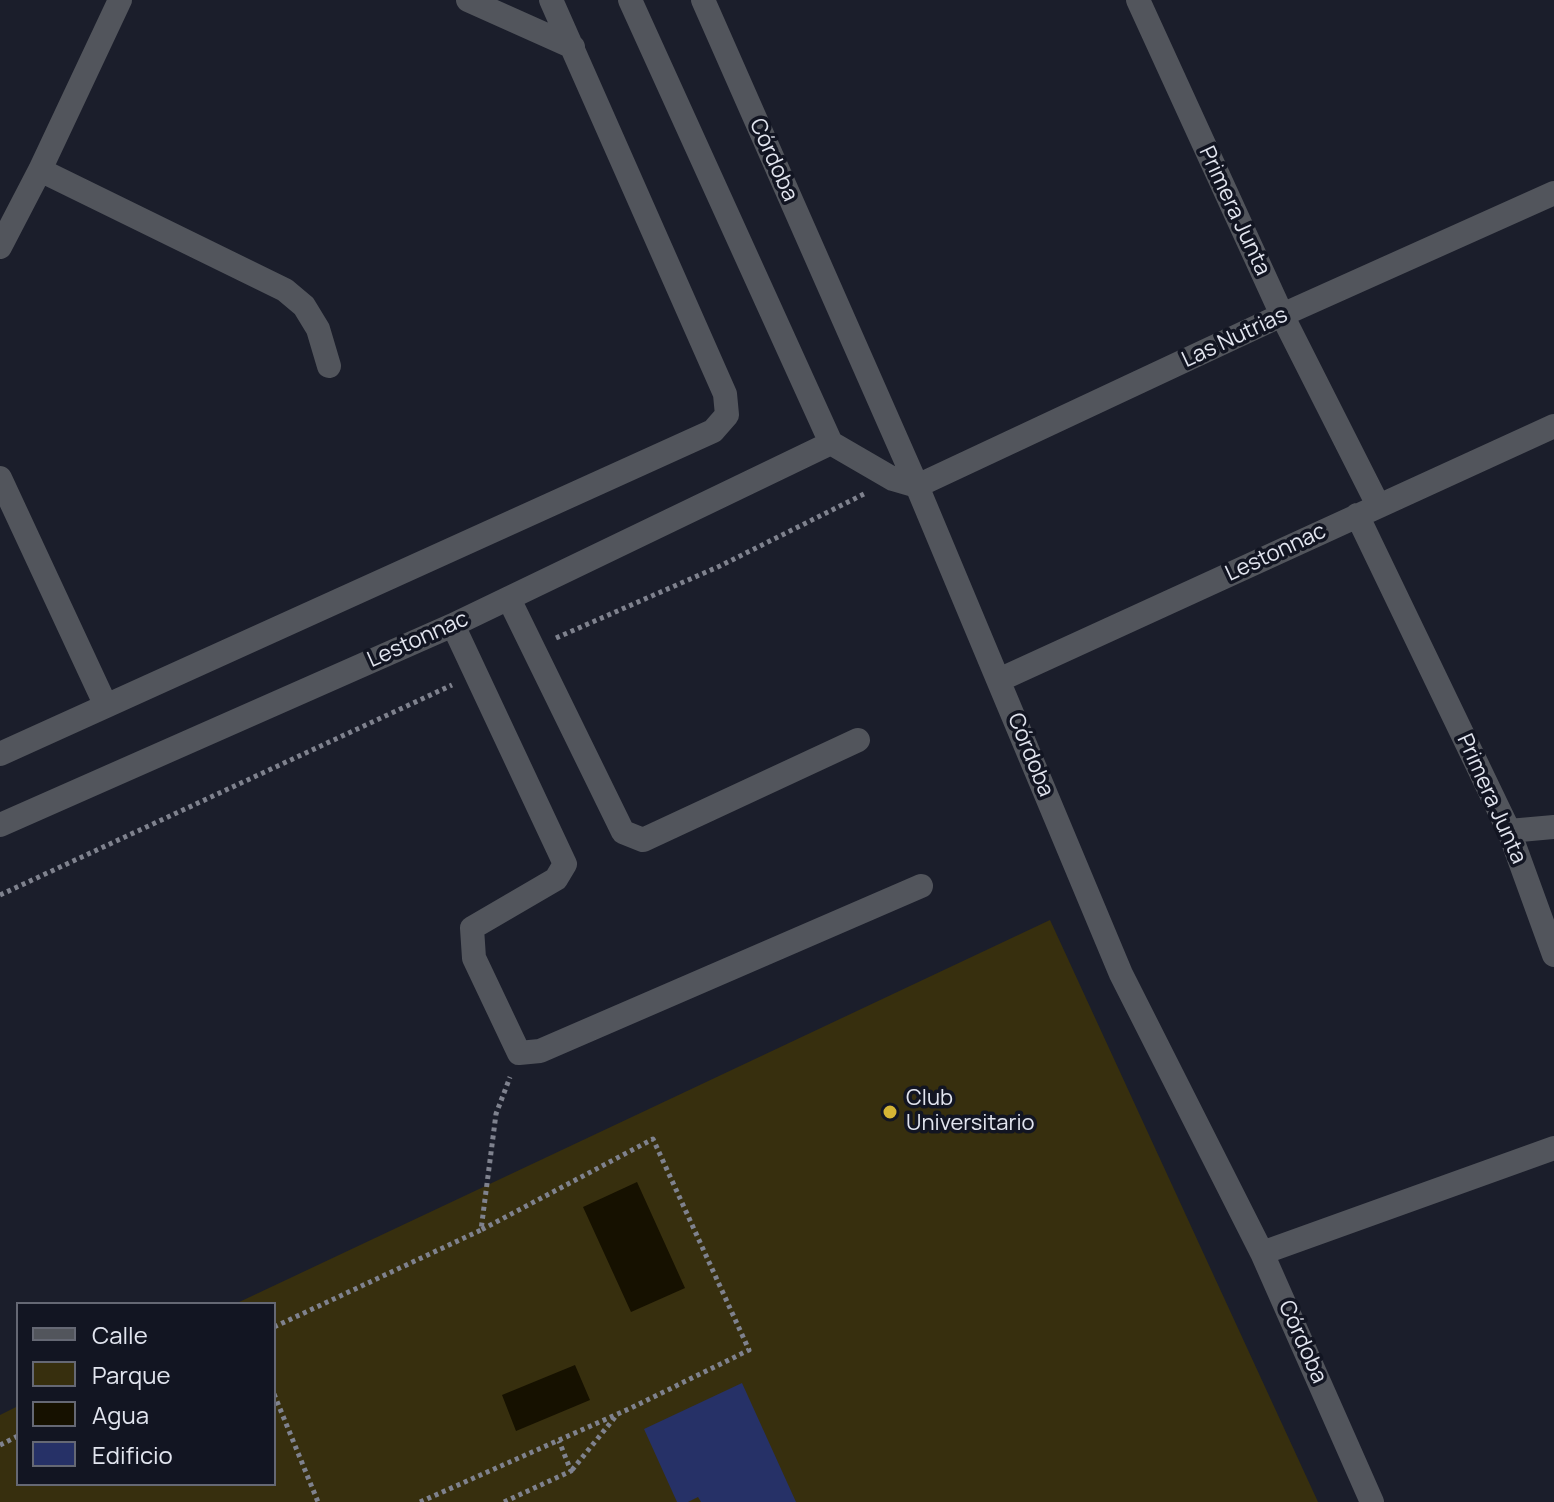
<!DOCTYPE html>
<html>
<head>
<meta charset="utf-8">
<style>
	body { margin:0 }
	#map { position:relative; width:1554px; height:1502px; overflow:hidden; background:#1b1e2b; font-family:Manrope,sans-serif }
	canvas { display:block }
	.legend { position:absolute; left:16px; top:1302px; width:260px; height:184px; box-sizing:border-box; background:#121522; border:2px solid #656874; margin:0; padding:10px 14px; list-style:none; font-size:24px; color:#e2e5ef }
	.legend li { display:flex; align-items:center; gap:16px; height:40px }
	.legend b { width:40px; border:2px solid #656874 }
</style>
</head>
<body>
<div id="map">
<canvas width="1554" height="1502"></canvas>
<ul class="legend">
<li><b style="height:10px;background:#52555c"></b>Calle</li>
<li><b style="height:22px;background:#372f0e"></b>Parque</li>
<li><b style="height:22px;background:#161100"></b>Agua</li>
<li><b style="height:22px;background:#263167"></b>Edificio</li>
</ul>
</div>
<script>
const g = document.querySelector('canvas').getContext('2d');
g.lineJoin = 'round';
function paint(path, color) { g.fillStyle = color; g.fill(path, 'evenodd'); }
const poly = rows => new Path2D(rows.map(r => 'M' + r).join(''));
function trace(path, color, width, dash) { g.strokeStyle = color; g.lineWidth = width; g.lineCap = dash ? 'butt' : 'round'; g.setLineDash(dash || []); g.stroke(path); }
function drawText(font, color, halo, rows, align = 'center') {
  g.font = font + ' Manrope,sans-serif'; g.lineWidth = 7; g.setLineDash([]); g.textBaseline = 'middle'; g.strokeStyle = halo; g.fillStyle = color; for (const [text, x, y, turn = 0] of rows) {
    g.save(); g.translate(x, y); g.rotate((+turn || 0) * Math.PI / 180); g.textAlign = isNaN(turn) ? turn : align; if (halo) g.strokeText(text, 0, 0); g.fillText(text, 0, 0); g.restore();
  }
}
const green = poly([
	[1050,920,1318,1502,0,1502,0,1415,18,1406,18,1484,274,1484,274,1304,235,1304]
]);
const water = poly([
	[637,1182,685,1288,631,1312,583,1207],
	[575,1365,590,1400,516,1431,502,1395]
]);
const building = poly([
	[742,1383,796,1502,701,1502,698,1497,688,1502,677,1502,644,1429]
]);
const path = poly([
	[556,638,720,566,866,493],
	[0,895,452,685],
	[274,1327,481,1230,496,1114,510,1077],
	[274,1394,318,1502],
	[0,1445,18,1436],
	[572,1470,616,1416],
	[420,1502,631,1408,749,1350,653,1139,481,1230],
	[504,1502,571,1471,559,1441]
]);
const minor = poly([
	[468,0,573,47],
	[630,0,831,443],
	[703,0,917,486,1121,974,1262,1253,1372,1502],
	[1138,0,1282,315,1378,505],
	[40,170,285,290,304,306,318,329,329,366],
	[0,247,40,170,120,0],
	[831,443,893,479,917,486],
	[0,478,106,706],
	[917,486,1282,315,1554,193],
	[1357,515,1509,831,1554,955],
	[509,599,623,832,643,840,858,740],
	[453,625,565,864,556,879,472,928,474,958,519,1053,540,1051,921,886],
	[999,680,1554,426],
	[0,754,713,431,727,415,725,394,551,0],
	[0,825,453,625,831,443],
	[1509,831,1554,827],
	[1262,1253,1554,1148]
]);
const markers = [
	[890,1112,8,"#d5b535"]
];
const streetNames = [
	["Córdoba",773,160,66],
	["Primera Junta",1234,211,65],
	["Las Nutrias",1235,338,-25],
	["Lestonnac",1276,553,-25],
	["Lestonnac",418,640,-24],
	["Córdoba",1030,755,68],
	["Primera Junta",1491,799,66],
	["Córdoba",1302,1342,66]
];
const poiNames = [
	["Club",906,1099],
	["Universitario",906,1124]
];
paint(green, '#372f0e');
paint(water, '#161100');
paint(building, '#263167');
trace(path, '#7f828e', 5, [4, 4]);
trace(minor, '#52555c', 24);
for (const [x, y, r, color] of markers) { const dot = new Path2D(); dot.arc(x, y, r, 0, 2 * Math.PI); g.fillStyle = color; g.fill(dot); trace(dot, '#121522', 3); }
drawText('22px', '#e2e5ef', '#121522', streetNames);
drawText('22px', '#e2e5ef', '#121522', poiNames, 'left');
</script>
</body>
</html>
